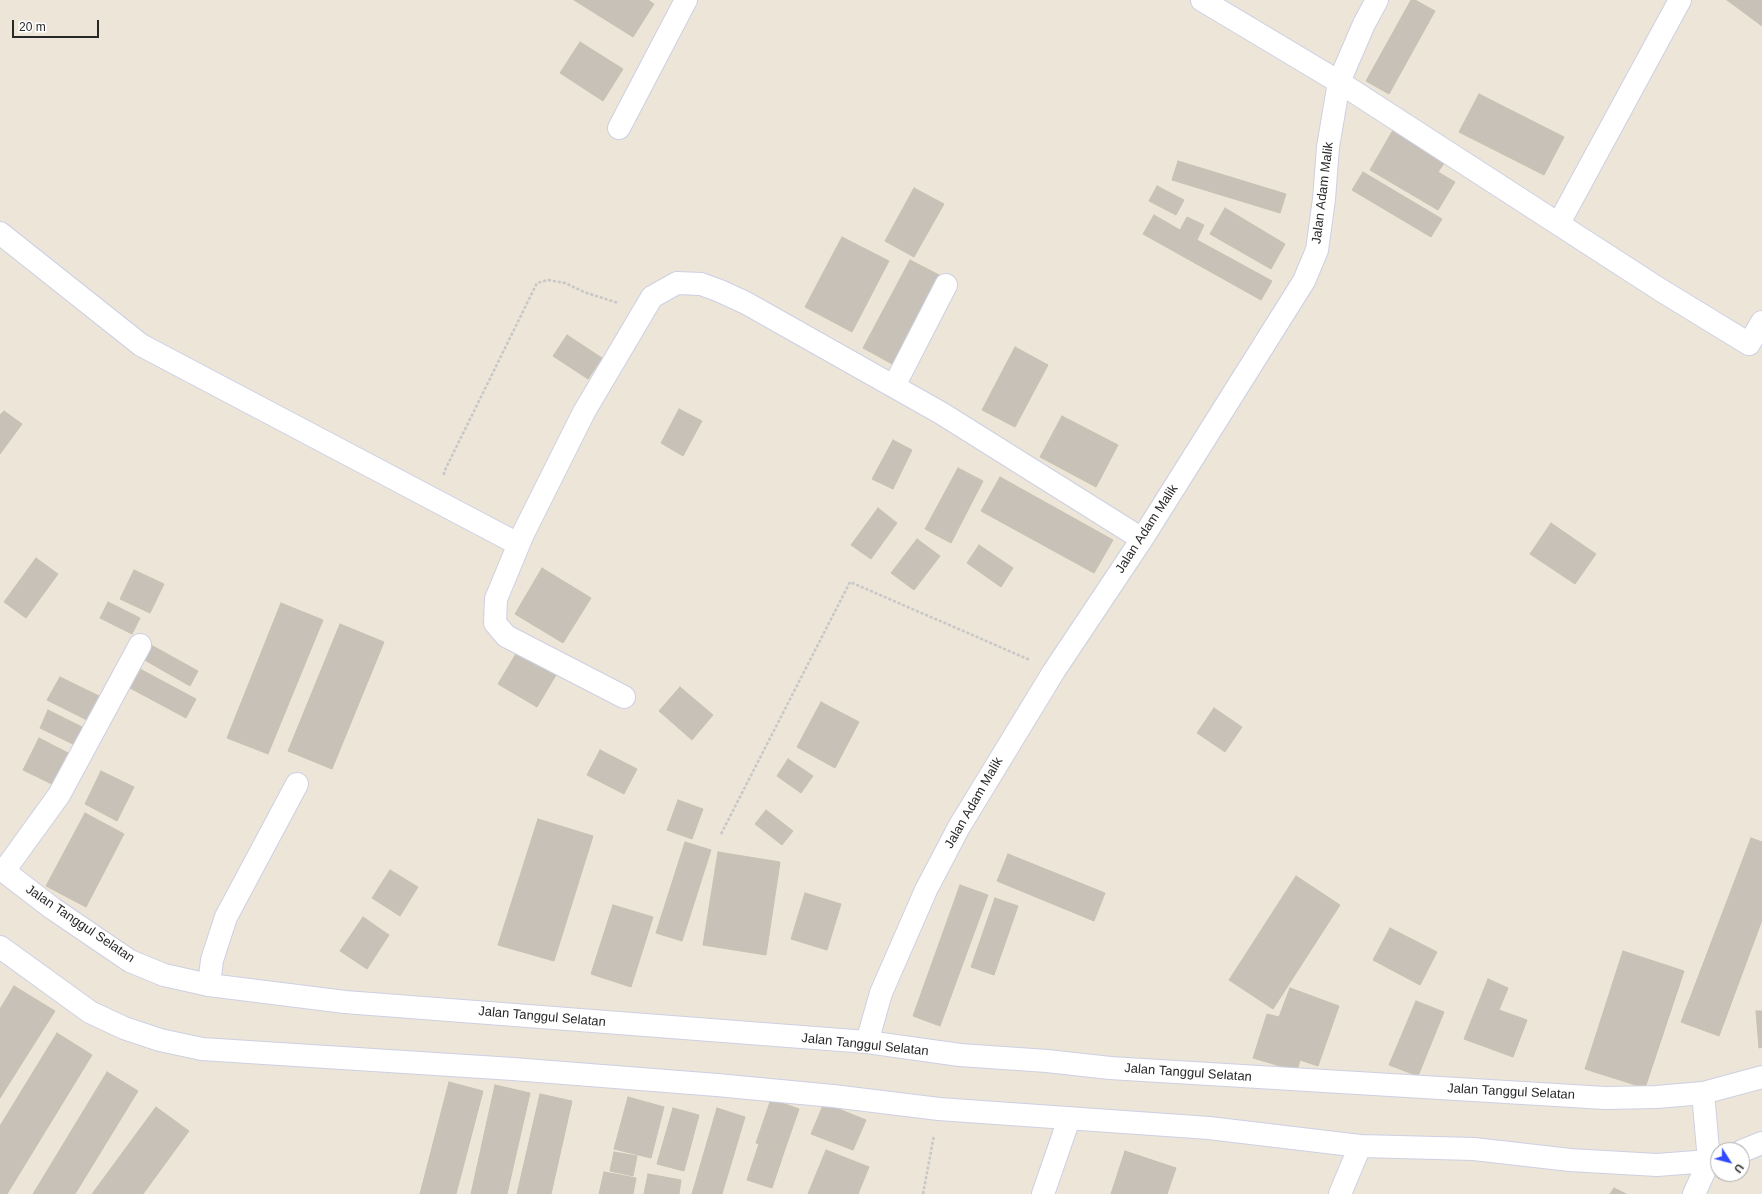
<!DOCTYPE html>
<html>
<head>
<meta charset="utf-8">
<style>
	body { margin:0 }
	#map { position:relative; width:1762px; height:1194px; overflow:hidden; background:#ece5d8; font-family:Helvetica,sans-serif }
	canvas { display:block }
	.north { position:absolute; left:1710px; top:1142px; width:40px; height:40px; box-sizing:border-box; background:#fff; border:1px solid #a9a9a9; border-radius:50%; rotate:126deg; font-size:11px; font-weight:700; line-height:16px; text-align:center; color:#282828 }
	.north::after { content:''; display:block; margin:auto; width:14px; height:18px; background:#324aff; clip-path:polygon(50% 0,100% 100%,50% 72%,0 100%) }
	.scale { position:absolute; left:12px; top:20px; width:87px; height:18px; box-sizing:border-box; border:2px solid #282828; border-top:0; padding-left:5px; font-size:12px; line-height:14px; white-space:nowrap; color:#282828; -webkit-text-stroke:3px #fff; paint-order:stroke }
</style>
</head>
<body>
<div id="map">
<canvas width="1762" height="1194"></canvas>
<div class="north">U</div>
<div class="scale">20 m</div>
</div>
<script>
const g = document.querySelector('canvas').getContext('2d');
g.lineJoin = 'round';
function paint(path, color) { g.fillStyle = color; g.fill(path, 'evenodd'); }
const poly = rows => new Path2D(rows.map(r => 'M' + r).join(''));
function trace(path, color, width, dash) { g.strokeStyle = color; g.lineWidth = width; g.lineCap = dash ? 'butt' : 'round'; g.setLineDash(dash || []); g.stroke(path); }
function drawText(font, color, halo, rows, align = 'center') {
  g.font = font + ' Helvetica,sans-serif'; g.lineWidth = 3; g.setLineDash([]); g.textBaseline = 'middle'; g.strokeStyle = halo; g.fillStyle = color; for (const [text, x, y, turn = 0] of rows) {
    g.save(); g.translate(x, y); g.rotate((+turn || 0) * Math.PI / 180); g.textAlign = isNaN(turn) ? turn : align; if (halo) g.strokeText(text, 0, 0); g.fillText(text, 0, 0); g.restore();
  }
}
const building = poly([
	[574,0,648,0,654,4,633,37,574,0],
	[1411,0,1415,0,1435,11,1389,94,1366,81,1411,0],
	[1727,0,1762,0,1762,26,1727,0],
	[580,42,623,69,603,101,560,73,580,42],
	[1479,94,1564,137,1544,175,1459,132,1479,94],
	[1393,130,1445,162,1438,172,1455,182,1438,210,1370,170,1393,130],
	[1178,161,1286,194,1280,213,1172,180,1178,161],
	[1363,172,1442,219,1431,237,1352,190,1363,172],
	[1157,186,1184,200,1176,215,1149,201,1157,186],
	[914,188,944,204,914,257,885,241,914,188],
	[1225,208,1285,244,1271,269,1210,234,1225,208],
	[1154,215,1180,230,1187,217,1204,225,1197,240,1272,281,1261,300,1143,234,1154,215],
	[842,237,889,261,852,332,805,307,842,237],
	[910,260,941,276,894,365,863,348,910,260],
	[567,335,602,358,588,379,553,356,567,335],
	[1015,347,1048,365,1015,427,982,410,1015,347],
	[679,409,702,421,683,456,661,443,679,409],
	[4,411,22,424,0,454,0,415,4,411],
	[1062,416,1118,445,1096,487,1040,457,1062,416],
	[893,440,912,450,893,489,872,479,893,440],
	[958,468,983,481,951,543,925,529,958,468],
	[1000,477,1113,540,1094,573,981,511,1000,477],
	[878,508,897,523,871,559,851,545,878,508],
	[1551,523,1596,554,1575,584,1530,554,1551,523],
	[917,539,940,556,914,590,891,573,917,539],
	[979,545,1013,568,1001,587,967,563,979,545],
	[36,558,58,574,26,618,4,602,36,558],
	[542,568,591,598,563,643,515,614,542,568],
	[134,570,164,584,150,613,120,599,134,570],
	[108,602,140,618,132,634,100,618,108,602],
	[281,603,323,620,268,754,227,738,281,603],
	[340,624,384,642,332,769,288,751,340,624],
	[151,645,198,671,190,686,143,659,151,645],
	[520,647,559,670,537,707,498,684,520,647],
	[140,669,196,699,186,718,130,688,140,669],
	[60,677,103,698,91,722,47,700,60,677],
	[680,687,713,715,692,740,659,711,680,687],
	[821,702,859,722,835,768,797,747,821,702],
	[1214,708,1242,727,1225,752,1197,733,1214,708],
	[48,710,88,730,79,747,40,728,48,710],
	[39,738,72,755,56,786,23,770,39,738],
	[600,750,637,769,624,794,587,775,600,750],
	[788,759,813,776,801,793,777,776,788,759],
	[101,771,134,787,117,821,85,804,101,771],
	[678,800,703,809,692,839,667,830,678,800],
	[766,810,793,831,782,845,755,824,766,810],
	[85,813,124,834,86,907,46,886,85,813],
	[538,819,593,836,554,961,498,945,538,819],
	[1751,838,1762,842,1762,920,1719,1036,1681,1022,1751,838],
	[685,842,711,850,682,941,656,933,685,842],
	[718,852,780,862,766,955,703,945,718,852],
	[1008,854,1105,893,1094,921,997,881,1008,854],
	[390,870,418,887,400,916,372,898,390,870],
	[1296,876,1340,905,1273,1009,1229,980,1296,876],
	[960,885,988,895,940,1026,913,1016,960,885],
	[805,893,841,904,827,950,791,939,805,893],
	[995,898,1018,906,994,975,971,967,995,898],
	[613,905,653,917,631,987,591,974,613,905],
	[363,917,389,935,367,969,340,951,363,917],
	[1390,928,1437,952,1420,985,1373,960,1390,928],
	[1623,951,1684,971,1645,1088,1585,1069,1623,951],
	[1488,979,1508,988,1499,1010,1527,1020,1513,1057,1464,1039,1488,979],
	[14,986,55,1011,0,1098,0,1009,14,986],
	[1290,988,1339,1006,1318,1066,1300,1060,1297,1071,1253,1058,1267,1014,1279,1017,1290,988],
	[1416,1001,1444,1012,1418,1076,1389,1065,1416,1001],
	[1756,1011,1762,1011,1762,1047,1759,1048,1756,1011],
	[57,1033,92,1055,7,1194,0,1194,0,1126,57,1033],
	[107,1072,138,1091,75,1194,33,1194,107,1072],
	[449,1082,483,1091,456,1194,420,1194,449,1082],
	[495,1085,530,1093,507,1194,471,1194,495,1085],
	[540,1094,572,1101,551,1194,517,1194,540,1094],
	[628,1097,664,1107,651,1158,614,1149,628,1097],
	[771,1099,799,1109,784,1152,756,1143,771,1099],
	[824,1103,866,1120,853,1150,811,1134,824,1103],
	[156,1107,189,1131,143,1194,92,1194,156,1107],
	[673,1108,699,1115,684,1171,657,1164,673,1108],
	[717,1108,745,1117,722,1194,692,1194,717,1108],
	[759,1144,784,1152,772,1188,747,1180,759,1144],
	[826,1150,869,1167,858,1194,808,1194,826,1150],
	[1125,1151,1176,1168,1167,1194,1111,1194,1125,1151],
	[614,1152,637,1156,633,1176,610,1171,614,1152],
	[604,1172,636,1178,633,1194,599,1194,604,1172],
	[648,1174,681,1180,679,1194,644,1194,648,1174],
	[1614,1188,1626,1194,1610,1194,1614,1188]
]);
const path = poly([
	[444,475,444,472,537,283,548,280,565,283,584,292,618,303],
	[721,834,850,582,1030,660],
	[923,1194,934,1135]
]);
const minor = poly([
	[1202,0,1339,82,1659,289,1749,344,1762,322],
	[619,128,686,0],
	[1559,223,1680,0],
	[0,233,141,345,518,544],
	[894,386,946,285],
	[624,697,506,636,495,623,496,599,523,534,584,412,652,297,677,283,701,284,720,291,746,303,941,413,1142,539],
	[4,871,59,795,140,645],
	[0,947,90,1012,124,1028,160,1040,202,1049,513,1069,717,1085,833,1096,939,1109,1209,1128,1360,1146,1474,1149,1570,1160,1657,1165,1709,1161,1718,1159],
	[209,985,212,960,226,917,297,784],
	[867,1042,881,993,926,890,959,827,1054,671,1142,539,1304,281,1317,250,1324,199,1328,147,1339,82,1364,24,1377,0],
	[1742,1151,1762,1143],
	[1043,1194,1069,1119],
	[1340,1194,1360,1146],
	[1694,1194,1709,1161,1703,1093]
]);
const tertiary = poly([
	[0,868,52,908,130,961,164,975,209,985,345,1002,867,1042,960,1055,1047,1061,1110,1068,1605,1098,1657,1097,1703,1093,1762,1077]
]);
const streetNames = [
	["Jalan Adam Malik",1323,193,-83],
	["Jalan Adam Malik",1147,529,-57],
	["Jalan Adam Malik",974,803,-60],
	["Jalan Tanggul Selatan",80,924,34],
	["Jalan Tanggul Selatan",542,1017,5],
	["Jalan Tanggul Selatan",865,1045,6],
	["Jalan Tanggul Selatan",1188,1073,4],
	["Jalan Tanggul Selatan",1511,1092,3]
];
paint(building, '#c7c1b8');
trace(building, '#c7c1b1', 1);
trace(minor, '#cdd0e3', 24);
trace(tertiary, '#cdd0e3', 24);
trace(path, '#c7c7c7', 2.5, [3, 2]);
trace(minor, '#fff', 22);
trace(tertiary, '#fff', 22);
drawText('13px', '#282828', '#fff', streetNames);
</script>
</body>
</html>
